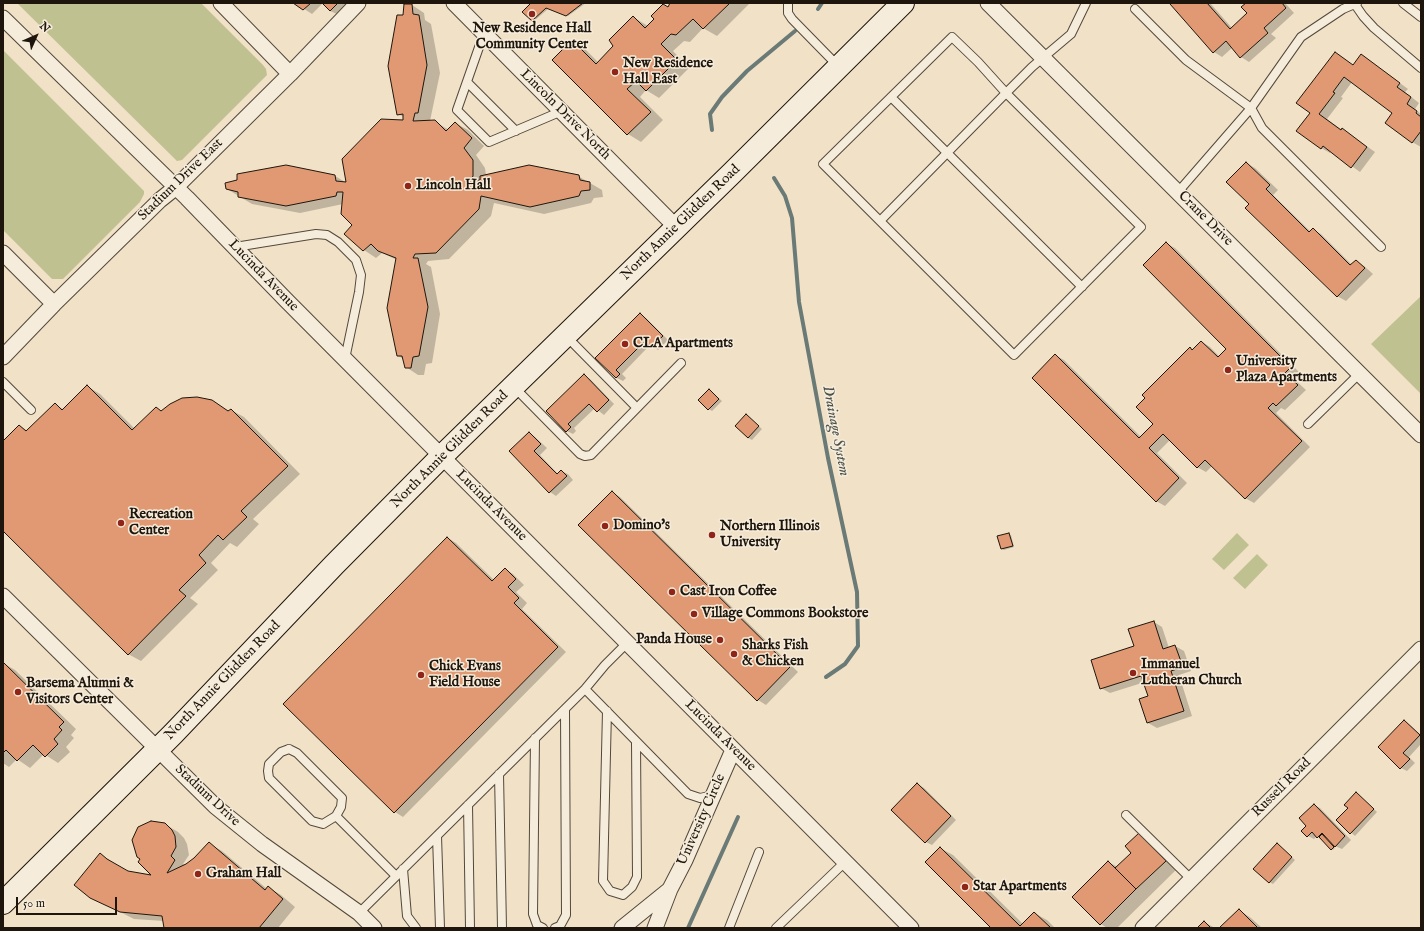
<!DOCTYPE html>
<html>
<head>
<meta charset="utf-8">
<style>
	body { margin:0 }
	#map { position:relative; width:1424px; height:931px; overflow:hidden; background:#f1e1c7; font-family:"IM FELL English",serif }
	canvas { display:block }
	.frame { position:absolute; inset:0; border:4px solid #1e160c; pointer-events:none }
	.north { position:absolute; left:16px; top:16px; width:40px; height:40px; -webkit-text-stroke:3px #f6ecdb; paint-order:stroke; rotate:45deg; font-size:11px; font-weight:700; line-height:16px; text-align:center; color:#1e160c }
	.north::after { content:''; display:block; margin:auto; width:14px; height:18px; background:#1e160c; clip-path:polygon(50% 0,100% 100%,50% 72%,0 100%) }
	.scale { position:absolute; left:16px; top:897px; width:101px; height:18px; box-sizing:border-box; border:2px solid #1e160c; border-top:0; padding-left:5px; font-size:12px; line-height:14px; white-space:nowrap; color:#1e160c; -webkit-text-stroke:3px #f6ecdb; paint-order:stroke }
</style>
</head>
<body>
<div id="map">
<canvas width="1424" height="931"></canvas>
<div class="frame"></div>
<div class="north">N</div>
<div class="scale">50 m</div>
</div>
<script>
const g = document.querySelector('canvas').getContext('2d');
g.lineJoin = 'round';
function paint(path, color) { g.fillStyle = color; g.fill(path, 'evenodd'); }
const poly = rows => new Path2D(rows.map(r => 'M' + r).join(''));
function trace(path, color, width, dash) { g.strokeStyle = color; g.lineWidth = width; g.lineCap = dash ? 'butt' : 'round'; g.setLineDash(dash || []); g.stroke(path); }
function drawText(font, color, halo, rows, align = 'center') {
  g.font = font + ' "IM FELL English",serif'; g.lineWidth = 3; g.setLineDash([]); g.textBaseline = 'middle'; g.strokeStyle = halo; g.fillStyle = color; for (const [text, x, y, turn = 0] of rows) {
    g.save(); g.translate(x, y); g.rotate((+turn || 0) * Math.PI / 180); g.textAlign = isNaN(turn) ? turn : align; if (halo) g.strokeText(text, 0, 0); g.fillText(text, 0, 0); g.restore();
  }
}
const green = poly([
	[17,3,201,3,263,65,266,69,267,75,182,160,177,161],
	[3,50,144,191,144,194,140,202,63,279,52,279,3,230],
	[1421,296,1421,394,1371,344],
	[1237,533,1249,545,1224,570,1212,559],
	[1257,554,1268,565,1245,589,1233,578]
]);
const shadow = poly([
	[295,3,351,3,339,15,330,11,323,3,312,14],
	[532,3,586,3,568,16,548,9,534,21,532,20],
	[672,3,750,3,717,36,703,28,690,42,684,41,673,51,689,68,659,98,646,90,640,97,663,120,641,142,628,134,553,60,572,41,585,49,598,62,614,47,633,17,648,26,668,8],
	[1173,3,1210,3,1232,28,1248,13,1248,3,1285,3,1294,13,1271,34,1276,38,1249,62,1241,57,1233,47,1222,57,1214,52],
	[412,5,424,13,425,20,431,24,440,73,430,121,434,121,449,130,455,123,468,130,484,146,476,155,485,168,486,175,578,176,602,190,603,197,594,198,591,203,544,214,494,203,491,216,449,259,428,261,426,264,431,267,440,314,432,363,426,364,424,375,418,375,406,367,404,359,398,356,397,260,382,253,376,258,364,250,343,204,300,213,252,204,227,189,335,176,347,183,404,121,404,117,398,114,404,16],
	[1335,53,1354,66,1362,55,1408,89,1405,92,1419,103,1415,109,1421,114,1421,147,1412,142,1394,113,1352,82,1341,97,1343,98,1327,119,1342,130,1351,135,1375,152,1360,172,1331,151,1330,153,1321,148,1311,113],
	[1246,163,1255,168,1278,190,1273,195,1311,232,1313,230,1321,234,1352,265,1356,261,1364,266,1373,274,1346,301,1337,296,1250,204],
	[1166,243,1175,248,1299,372,1293,378,1306,390,1285,410,1281,408,1276,413,1310,447,1254,503,1245,498,1213,465,1206,472,1197,467,1170,440,1157,453,1187,483,1165,506,1156,501,1055,355,1064,360,1141,437,1154,424,1190,349,1193,351,1202,342,1210,347,1220,357,1228,349],
	[640,315,646,318,668,340,658,350,650,345,622,374,626,378,623,381,617,378,597,358],
	[584,376,590,379,614,404,604,415,595,408,574,428,576,431,573,434,567,431,548,411],
	[87,386,100,394,135,429,156,408,162,411,212,401,229,411,231,410,244,417,300,474,253,519,259,524,237,547,230,543,211,563,218,570,190,598,198,604,141,661,128,654,3,530,3,442,20,426,28,431,55,404,64,410],
	[709,390,722,401,712,411,709,409],
	[746,415,762,429,752,440,748,438],
	[529,433,535,437,547,448,540,455,558,474,561,471,568,474,573,480,556,496,550,492,510,451],
	[612,492,620,497,798,672,766,705,758,700],
	[1009,534,1011,535,1014,547,1004,550,1002,549,998,537],
	[448,538,456,543,494,580,505,569,513,574,524,585,516,592,527,603,522,609,566,652,403,817,395,812],
	[1154,622,1162,627,1169,648,1175,646,1184,651,1191,671,1179,675,1192,716,1157,728,1148,723,1149,697,1145,682,1110,693,1101,688,1135,647],
	[3,663,15,670,76,729,71,735,74,738,66,747,70,752,58,763,44,754,30,768,17,759,9,767,3,763],
	[1404,721,1410,725,1421,735,1421,744,1409,757,1415,763,1407,771,1401,768],
	[917,784,924,788,956,820,932,845,926,842],
	[1356,793,1377,812,1355,836,1337,820,1349,808],
	[1314,805,1320,808,1351,840,1342,849,1335,846,1327,837,1326,839,1335,848,1333,850,1317,836,1314,839,1308,836,1308,826],
	[165,824,178,832,184,838,187,844,189,855,183,864,185,865,195,859,209,844,222,851,267,889,268,887,281,895,295,907,278,928,165,928,164,921,134,919,90,897,100,854,128,872,154,876],
	[1139,834,1178,868,1117,928,1107,928,1101,924,1073,897,1108,862,1118,867,1133,853],
	[1277,844,1295,860,1273,884,1269,882],
	[940,848,953,855,1023,924,1034,913,1047,920,1055,928,993,928],
	[1239,910,1251,918,1262,928,1221,928],
	[1204,922,1215,928,1198,928]
]);
const stream = poly([
	[818,9,822,3],
	[712,130,710,114,722,97,747,71,795,31],
	[774,178,785,196,792,218,799,302,828,458,857,592,858,646,845,664,826,677],
	[688,928,738,817]
]);
const building = poly([
	[293,3,311,3,303,10,293,3],
	[322,3,338,3,330,11,322,3],
	[531,3,583,3,566,16,546,8,532,21,522,12,531,3],
	[670,3,730,3,703,29,693,19,676,35,671,34,661,44,677,60,646,91,636,81,627,89,651,112,627,135,552,60,572,40,596,64,613,46,609,40,633,16,645,28,654,19,651,16,663,4,668,7,670,3],
	[1171,3,1207,3,1230,29,1247,13,1241,7,1246,3,1282,3,1286,8,1264,28,1268,33,1240,58,1226,41,1213,53,1170,4,1171,3],
	[404,4,412,4,413,14,419,15,427,65,418,113,415,113,413,121,435,120,446,131,455,122,472,138,464,148,473,160,473,176,470,181,480,180,480,176,529,165,579,175,580,180,590,182,590,190,581,191,579,196,530,207,481,196,479,209,436,253,415,254,413,258,418,258,428,307,419,356,413,357,411,368,405,368,402,356,397,356,387,308,396,258,378,251,371,244,363,251,344,234,352,225,341,214,343,192,337,192,336,196,286,206,238,197,238,192,226,189,225,183,237,180,237,174,286,165,335,175,336,181,346,182,342,159,381,119,403,120,403,114,397,115,388,66,397,15,403,15,404,4],
	[1335,52,1353,65,1361,54,1400,83,1397,87,1411,97,1407,104,1417,111,1416,113,1421,117,1421,131,1412,143,1385,123,1392,113,1344,77,1333,92,1335,93,1319,114,1341,130,1342,128,1367,147,1351,168,1323,146,1321,149,1296,131,1310,113,1296,103,1335,52],
	[1246,162,1270,185,1266,189,1309,232,1313,228,1350,265,1356,260,1365,268,1337,297,1245,208,1249,204,1226,182,1246,162],
	[1166,242,1291,367,1285,373,1298,385,1276,406,1273,403,1268,408,1302,441,1245,499,1205,460,1197,468,1163,434,1149,448,1179,478,1156,502,1032,378,1055,354,1139,438,1153,424,1136,407,1145,398,1142,395,1190,347,1192,350,1201,341,1218,357,1226,349,1143,265,1166,242],
	[640,313,663,336,651,347,645,341,616,370,620,374,616,378,595,358,640,313],
	[584,374,609,400,597,412,589,404,568,424,571,427,566,432,546,411,584,374],
	[87,385,132,430,156,407,161,411,170,404,182,398,197,397,212,400,228,411,231,409,288,466,241,511,247,517,223,540,218,535,199,555,206,563,179,590,186,596,128,655,3,531,3,441,19,425,26,431,55,403,62,410,87,385],
	[709,389,719,399,708,410,698,400,709,389],
	[746,414,759,426,748,438,735,426,746,414],
	[529,432,541,444,534,451,557,474,561,470,567,476,549,493,509,451,529,432],
	[612,491,790,667,757,701,578,525,612,491],
	[1009,533,1013,546,1001,549,997,536,1009,533],
	[447,537,492,581,505,568,516,579,508,587,519,598,514,603,558,647,394,813,283,704,447,537],
	[1154,621,1163,649,1175,645,1183,667,1171,671,1184,711,1147,723,1139,699,1148,696,1141,676,1100,689,1091,660,1134,646,1128,629,1154,621],
	[3,662,64,722,59,727,62,730,54,739,58,744,45,757,33,745,17,761,6,750,3,753,3,662],
	[1404,720,1420,735,1403,753,1410,759,1400,769,1378,747,1404,720],
	[917,783,951,816,925,843,891,810,917,783],
	[1356,792,1374,809,1350,834,1336,820,1348,808,1344,805,1356,792],
	[1314,804,1345,836,1335,847,1322,833,1317,838,1312,832,1307,837,1301,831,1306,826,1299,818,1314,804],
	[151,821,165,823,172,830,175,836,176,847,171,856,175,860,167,873,186,864,194,858,209,842,265,890,268,886,283,899,259,928,164,928,162,916,120,912,90,898,74,885,100,853,107,859,128,871,151,875,138,862,140,859,137,857,132,840,138,827,151,821],
	[1139,833,1166,861,1136,889,1115,868,1131,853,1125,846,1139,833],
	[1322,834,1334,847,1331,850,1319,837,1322,834],
	[1277,843,1292,857,1269,883,1253,869,1277,843],
	[940,847,1020,926,1034,912,1051,928,991,928,925,862,940,847],
	[1108,861,1136,889,1100,925,1072,897,1108,861],
	[1239,909,1258,928,1219,928,1239,909],
	[1204,921,1211,928,1197,928,1204,921]
]);
const lane = poly([
	[788,3,788,13,792,19,838,66],
	[1354,3,1363,16,1374,28,1421,68],
	[1403,3,1421,17],
	[1135,9,1186,60,1251,108,1262,128,1381,247],
	[484,33,457,110,489,142,562,111],
	[467,82,516,131],
	[891,97,1082,287],
	[1178,192,1251,108,1301,37,1343,9,1357,3],
	[880,221,1006,93,1141,227,1014,355,823,164,952,37,978,62,1006,93,1032,67,1071,34,1086,3],
	[235,247,316,234,327,235,338,242,356,260,361,275,359,292,345,359],
	[566,336,637,408],
	[3,382,31,410],
	[514,387,580,454,585,456,591,455,681,363],
	[1308,424,1359,374],
	[585,689,688,794,700,798,713,795],
	[607,711,603,881,610,891,623,895,632,887,637,877,636,742],
	[535,738,533,914,537,925,543,928],
	[289,749,297,753,342,798,341,807,336,816,323,824,312,821,269,778,268,771,269,764,281,752,289,749],
	[499,774,502,928],
	[468,805,470,928],
	[1126,815,1191,879],
	[336,816,396,876],
	[437,836,440,928],
	[403,869,407,916,416,928],
	[359,913,585,689,605,665,627,643],
	[555,928,560,926,566,915,565,710],
	[729,928,759,852],
	[776,928,845,862]
]);
const street = poly([
	[221,3,290,74],
	[454,3,676,227],
	[988,3,1421,435],
	[3,18,187,198,287,301,911,928],
	[3,253,54,304],
	[3,357,54,304,160,200,175,188,290,74,358,3],
	[3,596,216,807,262,844,359,913,374,928],
	[622,928,669,890],
	[655,928,670,889,685,860,733,750],
	[1143,928,1421,649]
]);
const secondary = poly([
	[3,903,173,734,334,565,442,456,732,173,903,3]
]);
const markers = [
	[532,14,4,"#8f2418"],
	[615,72,4,"#8f2418"],
	[408,186,4,"#8f2418"],
	[625,344,4,"#8f2418"],
	[1228,370,4,"#8f2418"],
	[121,523,4,"#8f2418"],
	[605,526,4,"#8f2418"],
	[712,535,4,"#8f2418"],
	[672,592,4,"#8f2418"],
	[694,614,4,"#8f2418"],
	[720,640,4,"#8f2418"],
	[734,654,4,"#8f2418"],
	[1133,673,4,"#8f2418"],
	[421,675,4,"#8f2418"],
	[18,692,4,"#8f2418"],
	[198,874,4,"#8f2418"],
	[965,887,4,"#8f2418"]
];
const poiNames = [
	["New Residence Hall",532,29,"center"],
	["Community Center",532,45,"center"],
	["New Residence",623,64],
	["Hall East",623,80],
	["Lincoln Hall",416,186],
	["CLA Apartments",633,344],
	["University",1236,362],
	["Plaza Apartments",1236,378],
	["Recreation",129,515],
	["Center",129,531],
	["Domino's",613,526],
	["Northern Illinois",720,527],
	["University",720,543],
	["Cast Iron Coffee",680,592],
	["Village Commons Bookstore",702,614],
	["Panda House",712,640,"right"],
	["Sharks Fish",742,646],
	["& Chicken",742,662],
	["Immanuel",1141,665],
	["Lutheran Church",1141,681],
	["Chick Evans",429,667],
	["Field House",429,683],
	["Barsema Alumni &",26,684],
	["Visitors Center",26,700],
	["Graham Hall",206,874],
	["Star Apartments",973,887]
];
const streetNames = [
	["Lincoln Drive North",565,115,45],
	["Stadium Drive East",181,180,-44],
	["Crane Drive",1205,219,45],
	["North Annie Glidden Road",681,223,-44],
	["Lucinda Avenue",263,276,46],
	["North Annie Glidden Road",450,450,-45],
	["Lucinda Avenue",491,506,45],
	["North Annie Glidden Road",223,681,-46],
	["Lucinda Avenue",720,736,45],
	["Russell Road",1282,788,-45],
	["Stadium Drive",207,796,43],
	["University Circle",702,820,-66]
];
const waterNames = [
	["Drainage System",835,431,79]
];
paint(green, '#c0c191');
paint(shadow, '#0003');
trace(stream, '#6a7a76', 4);
paint(building, '#e09973');
trace(building, '#1e160c', 1);
trace(lane, '#53493b', 10);
trace(street, '#53493b', 17);
trace(secondary, '#1e160c', 24);
trace(lane, '#f6ecdb', 8);
trace(street, '#f6ecdb', 15);
trace(secondary, '#f6ecdb', 22);
for (const [x, y, r, color] of markers) { const dot = new Path2D(); dot.arc(x, y, r, 0, 2 * Math.PI); g.fillStyle = color; g.fill(dot); trace(dot, '#f6ecdb', 1.5); }
drawText('bold 14px', '#1e160c', '#f6ecdb', poiNames, 'left');
drawText('14px', '#1e160c', '#f6ecdb', streetNames);
drawText('italic 15px', '#4a504a', '#f6ecdb', waterNames);
</script>
</body>
</html>
